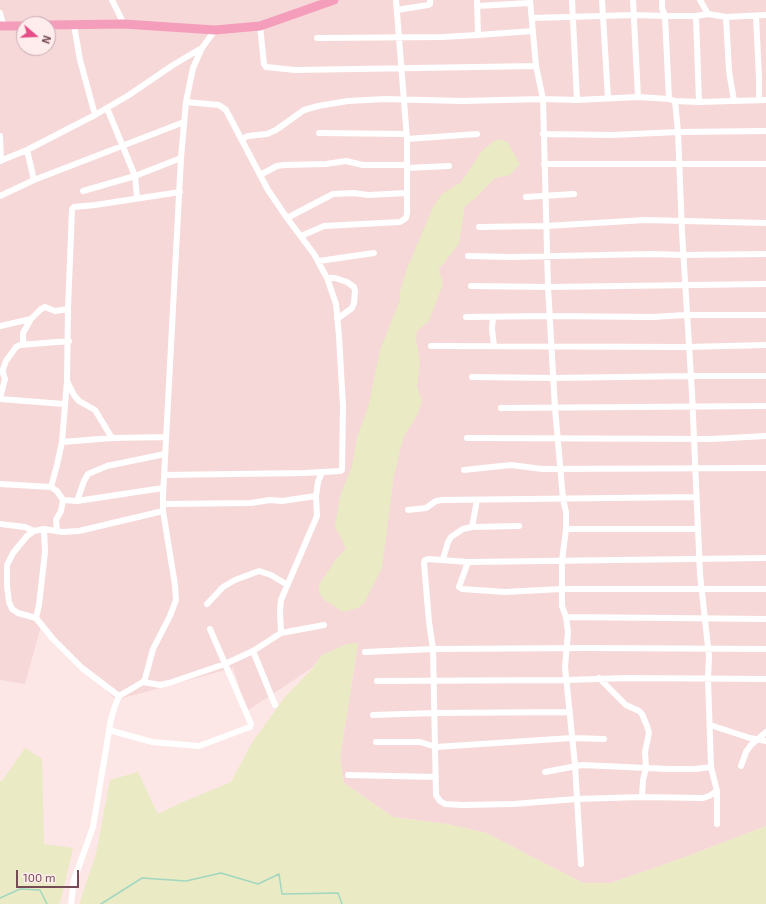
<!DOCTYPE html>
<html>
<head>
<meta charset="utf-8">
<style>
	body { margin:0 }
	#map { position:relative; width:766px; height:904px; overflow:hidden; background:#fce7e6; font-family:"Exo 2",sans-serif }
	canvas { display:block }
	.north { position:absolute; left:16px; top:16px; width:40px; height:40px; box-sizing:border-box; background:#ffeded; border:1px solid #c8acb0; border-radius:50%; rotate:109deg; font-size:11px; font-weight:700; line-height:16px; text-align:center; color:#754b55 }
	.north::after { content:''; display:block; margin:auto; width:14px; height:18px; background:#e44d85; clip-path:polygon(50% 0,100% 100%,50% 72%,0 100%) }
	.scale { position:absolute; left:16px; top:870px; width:63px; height:18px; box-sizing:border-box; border:2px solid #754b55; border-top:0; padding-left:5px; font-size:12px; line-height:14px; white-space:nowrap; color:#754b55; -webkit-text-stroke:3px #ffeded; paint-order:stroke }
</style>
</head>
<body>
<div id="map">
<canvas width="766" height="904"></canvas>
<div class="north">N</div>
<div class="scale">100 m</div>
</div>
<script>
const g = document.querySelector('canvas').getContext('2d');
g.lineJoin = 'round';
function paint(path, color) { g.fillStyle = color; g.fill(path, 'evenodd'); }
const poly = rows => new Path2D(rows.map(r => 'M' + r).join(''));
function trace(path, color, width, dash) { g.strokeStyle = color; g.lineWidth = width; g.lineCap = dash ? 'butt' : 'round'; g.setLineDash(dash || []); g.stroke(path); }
const residential = poly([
	[0,0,766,0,766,826,688,856,611,883,583,883,486,833,447,824,393,817,344,783,340,758,358,643,322,655,312,668,247,711,233,668,116,700,41,626,25,684,0,680],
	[24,24,48,24,48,48,24,48]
]);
const green = poly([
	[502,139,508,143,520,164,510,175,495,178,477,197,465,206,459,244,439,269,443,284,429,321,417,331,416,339,420,362,417,386,422,401,417,416,404,436,394,475,382,568,364,603,358,608,343,612,323,599,319,592,319,585,336,559,346,548,335,527,340,496,352,466,357,437,368,408,380,350,400,300,400,292,406,271,433,207,442,194,461,182,482,151,494,141],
	[358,643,340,758,344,783,393,817,447,824,486,833,583,883,611,883,688,856,766,826,766,904,80,904,81,898,96,854,110,780,138,772,158,814,183,802,231,782,253,741,285,697,312,669,322,655,347,644],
	[25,748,42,759,44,844,73,848,60,904,0,904,0,781,2,781]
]);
const stream = poly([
	[0,898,20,889,40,890,47,904],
	[101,904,142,878,186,881,221,873,258,884,279,874,282,894,338,893,342,904]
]);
const minor = poly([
	[112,0,124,24],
	[572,0,577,100],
	[602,0,608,98],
	[633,0,638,97],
	[662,0,662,8,665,16,669,99],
	[700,0,708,14],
	[477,6,530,3],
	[397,10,428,5,430,4,430,0],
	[0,13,4,27],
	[696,16,699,102],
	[756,16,759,78,759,100],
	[726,17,729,71,734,101],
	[532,18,634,15,665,16,696,16,708,14,726,17,766,15],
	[74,25,80,60,95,115],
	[260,26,264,64,266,67,295,70,536,66,530,0],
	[478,35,533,31],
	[317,38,442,37,478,35,477,0],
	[536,66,543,99,548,287,555,408,563,499,566,512,566,529,562,561,562,606,566,617,568,632,565,667,575,765,581,864],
	[675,101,678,132,682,232,692,393,700,574,709,656,708,679,711,767,717,791,717,824],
	[107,108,135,176,137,198],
	[319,133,406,134],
	[543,134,612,135,678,132,766,131],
	[0,136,1,161],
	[241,139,248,136,267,134,276,130,304,110,318,106,348,101,385,99,461,101,543,99,577,100,638,97,669,99,675,101,699,102,766,100],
	[407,139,477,134],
	[27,150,34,180],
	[0,161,27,150,95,115,129,95,173,65,200,49],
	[544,164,766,164],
	[407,168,449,166],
	[260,175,277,166,284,165,326,164,346,161,363,165,407,165],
	[83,191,135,176,181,158],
	[0,196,34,180,184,122],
	[526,197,574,194],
	[287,218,333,194,354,193,368,195,407,193],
	[479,227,546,226,645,220,766,223],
	[301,236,324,226,400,222,406,218,407,213,407,139,396,0],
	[468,256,510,257,651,254,683,255,766,254],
	[319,261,374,253],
	[327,278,335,278,347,282,354,287,355,291,354,303,352,308,337,319],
	[471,286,548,287,766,284],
	[466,317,550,316,653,317,686,315,766,315],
	[493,317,492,329,494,346],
	[0,326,31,319,41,309,45,307,55,311,68,309],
	[25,344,23,341,23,333,31,319],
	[431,346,688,347,766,345],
	[472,377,553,378,690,376,766,376],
	[0,398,5,379,3,373,3,369,6,361,16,347,20,345,69,341],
	[0,399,64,404],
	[501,408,766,406],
	[112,438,95,410,79,401,74,395,67,381,68,309,72,209,74,207,95,205,180,192],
	[467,438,711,439,766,436],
	[62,442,112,438,166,437],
	[464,470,511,465,542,469,766,468],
	[164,475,305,473,340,471,342,470,343,406,339,336,336,304,327,278,314,254,287,218,268,190,226,110,219,105,186,102],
	[0,484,51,487],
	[316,496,318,482,322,472],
	[63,500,77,501,163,488],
	[77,501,84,481,88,474,107,466,165,454],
	[163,504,251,503,270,500,282,501,316,496,317,516,281,600,280,611,281,633],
	[408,510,426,508,436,501,442,500,696,497],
	[0,524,25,527,34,531],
	[472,527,477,500],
	[566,529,698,529],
	[57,531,56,520,61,511,63,500,57,491,51,487,57,465,62,442,67,381],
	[443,559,448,542,451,537,463,529,472,527,519,526],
	[468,562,459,587,462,589,505,592,561,589,766,589],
	[207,604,223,587,235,580,259,571,271,575,286,584],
	[566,617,766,619],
	[36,618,39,605,45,552,44,529],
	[253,651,275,705],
	[365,652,433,649,589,648,766,649],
	[599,678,626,705,639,711,642,714,647,726,649,733,645,752,646,768,643,780,642,797],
	[377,681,567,680,626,678,766,679],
	[143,682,160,685,169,683,225,664,253,651,281,633,324,625],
	[119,696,82,668,53,639,36,618,18,613,12,609,9,602,7,586,7,565,13,553,27,536,34,531,44,529,62,532,79,531,163,511],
	[373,715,435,713,570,712],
	[710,725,750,738,766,741],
	[109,730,152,742,199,746,250,727,251,724,210,629],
	[376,742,420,742,436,747,572,738,604,739],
	[741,766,746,752,751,745,766,732],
	[545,772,582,765,669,769,695,769,711,767],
	[348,775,436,777],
	[717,791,709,796,703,798,642,797,576,799,514,804,463,805,445,804,440,801,436,795,433,649,429,622,424,563,425,560,428,559,468,562,766,558],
	[71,904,74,880,93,827,111,719,115,706,119,696,143,682,145,679,153,649,170,616,176,600,175,585,163,511,163,496,181,158,186,102,193,68,202,48,215,30]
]);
const highway = poly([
	[48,25,124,24,215,30,260,26,334,0],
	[0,26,24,26]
]);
paint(residential, '#f6d8d9');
paint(green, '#eaeac4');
trace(stream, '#a1d7c0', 1.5);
trace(minor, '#fff', 6);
trace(highway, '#f59ebb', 9);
</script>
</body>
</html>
